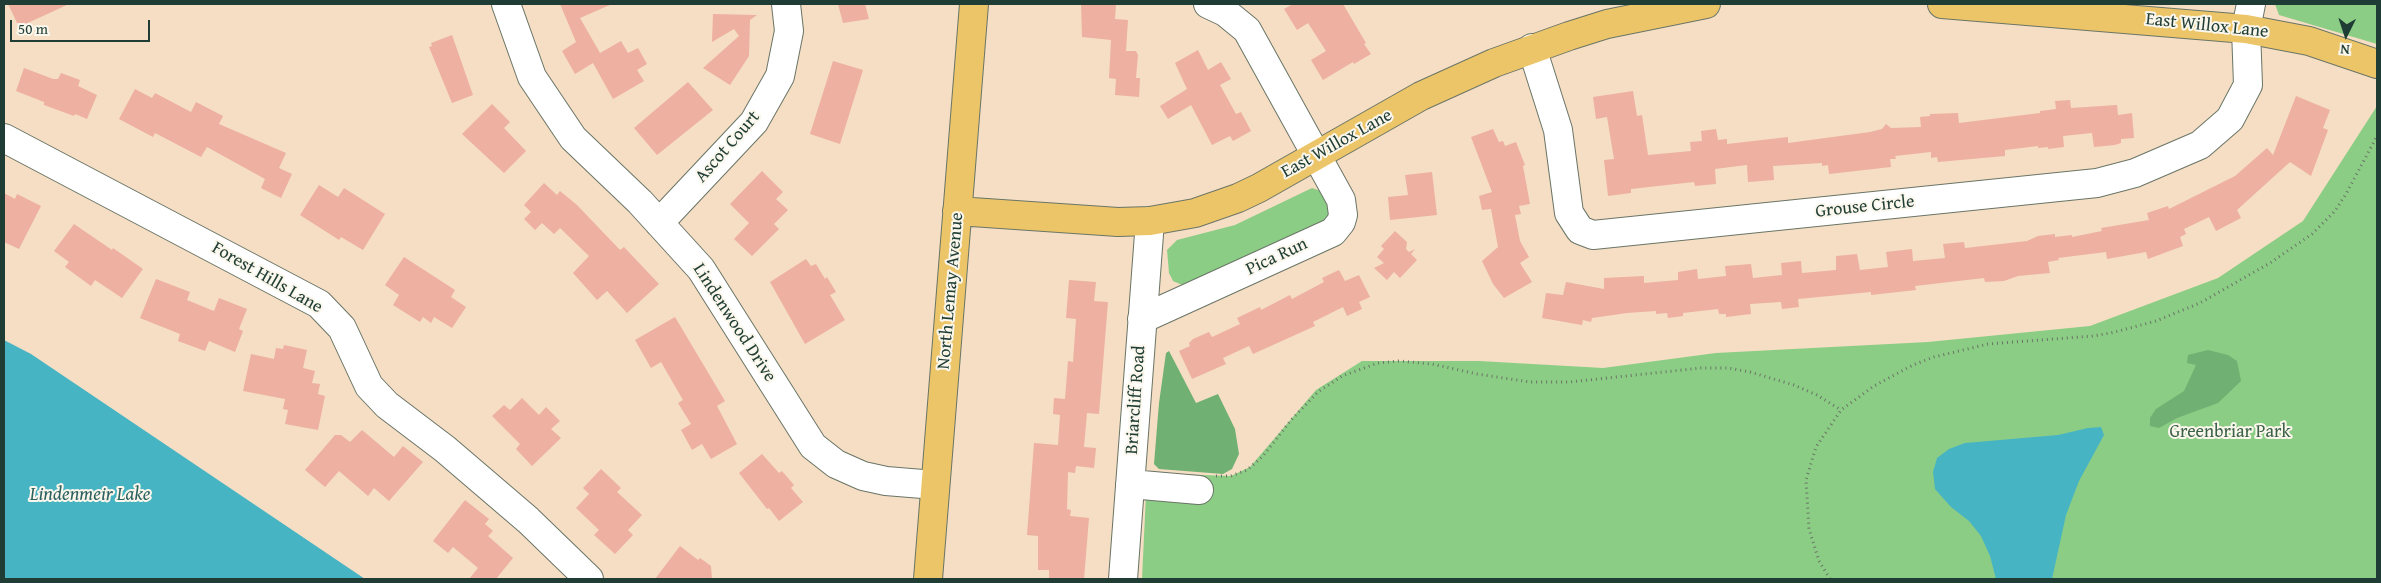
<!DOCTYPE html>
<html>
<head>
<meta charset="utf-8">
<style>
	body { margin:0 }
	#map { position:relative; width:2381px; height:583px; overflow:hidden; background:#f5dec4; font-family:"Gentium Book Plus",serif }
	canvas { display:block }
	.frame { position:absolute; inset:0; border:5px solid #1f3d34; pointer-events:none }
	.north { position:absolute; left:2321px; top:10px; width:50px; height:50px; -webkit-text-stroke:4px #fbf7ec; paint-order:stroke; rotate:184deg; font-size:14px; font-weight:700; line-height:20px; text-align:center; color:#1f3d34 }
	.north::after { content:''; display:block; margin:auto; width:18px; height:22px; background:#1f3d34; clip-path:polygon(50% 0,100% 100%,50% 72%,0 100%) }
	.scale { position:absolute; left:10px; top:20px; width:140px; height:22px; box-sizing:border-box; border:2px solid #1f3d34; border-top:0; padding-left:6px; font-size:15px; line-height:18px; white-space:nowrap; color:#1f3d34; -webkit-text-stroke:4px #fbf7ec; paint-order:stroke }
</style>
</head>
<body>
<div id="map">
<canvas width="2381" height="583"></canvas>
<div class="frame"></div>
<div class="north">N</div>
<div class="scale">50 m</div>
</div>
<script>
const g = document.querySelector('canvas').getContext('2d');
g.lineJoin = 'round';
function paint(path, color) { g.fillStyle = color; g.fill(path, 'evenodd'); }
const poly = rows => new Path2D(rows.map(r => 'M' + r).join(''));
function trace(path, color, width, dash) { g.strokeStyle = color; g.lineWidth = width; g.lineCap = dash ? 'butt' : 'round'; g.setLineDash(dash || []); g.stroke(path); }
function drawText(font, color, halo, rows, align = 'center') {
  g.font = font + ' "Gentium Book Plus",serif'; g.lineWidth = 4; g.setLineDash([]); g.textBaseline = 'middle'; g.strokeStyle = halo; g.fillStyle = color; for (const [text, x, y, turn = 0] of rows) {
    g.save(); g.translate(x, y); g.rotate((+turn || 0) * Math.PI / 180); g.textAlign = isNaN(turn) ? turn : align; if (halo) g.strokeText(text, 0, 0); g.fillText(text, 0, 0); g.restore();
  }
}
const green = poly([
	[2275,4,2377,4,2377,44,2279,15],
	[2377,106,2377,579,1142,579,1147,473,1231,476,1250,467,1316,390,1362,361,1479,361,1603,368,1716,353,1928,342,2090,326,2218,278,2303,221],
	[1312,188,1324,192,1330,205,1329,220,1187,287,1173,281,1169,273,1167,250,1177,240,1235,225]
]);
const forest = poly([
	[2208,350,2228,355,2237,361,2241,381,2218,403,2177,418,2159,428,2150,426,2150,418,2156,409,2184,391,2196,365,2187,363,2188,355],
	[1169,351,1196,403,1218,394,1235,429,1239,454,1232,469,1223,474,1159,469,1154,464,1159,403,1166,353]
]);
const water = poly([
	[4,340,31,354,365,579,4,579],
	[2101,427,2104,435,2079,481,2066,515,2052,579,1996,579,1990,556,1981,536,1969,521,1951,507,1935,489,1933,472,1937,458,1949,449,1965,443,2058,435,2088,428]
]);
const building = poly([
	[8,4,69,4,19,27],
	[560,4,612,4,580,18,600,53,621,41,628,53,638,48,647,64,637,70,644,81,613,99,593,63,575,74,562,51,576,42],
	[838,4,865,4,869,19,843,23],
	[1081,4,1116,4,1115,19,1128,20,1126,51,1136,51,1138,55,1136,78,1140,78,1139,97,1115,95,1116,79,1109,78,1111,40,1082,37],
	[1293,4,1343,4,1366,43,1364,44,1371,54,1354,64,1353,62,1323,80,1311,60,1326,51,1308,23,1297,30,1284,9],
	[713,14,757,15,750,20,749,56,730,85,703,68,739,36,734,29,712,42],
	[452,35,473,95,452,103,429,47,432,46,431,43],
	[1198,50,1208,70,1221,62,1231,79,1220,85,1236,114,1241,112,1251,131,1233,141,1230,136,1212,145,1191,105,1168,119,1160,106,1187,89,1175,63],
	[833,61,863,70,840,144,810,134],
	[24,68,53,79,58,79,61,73,80,80,78,86,97,95,87,119,75,114,74,116,44,105,44,102,16,91],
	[688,82,713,110,657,155,634,128],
	[135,89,152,98,155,93,191,112,196,102,223,116,219,124,286,153,279,168,292,174,281,198,261,188,265,179,207,147,201,157,155,133,153,137,119,119],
	[1633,91,1637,116,1642,115,1648,155,1691,151,1690,142,1702,141,1701,131,1716,129,1718,140,1727,139,1727,144,1788,137,1788,143,1870,132,1882,129,1886,124,1891,128,1921,127,1920,117,1930,116,1930,114,1958,113,1959,123,2040,113,2040,111,2056,109,2055,101,2070,100,2071,108,2117,105,2118,115,2132,113,2134,138,2121,139,2121,143,2115,145,2094,147,2092,133,2063,136,2064,147,2048,149,2048,147,2038,148,2038,146,2005,150,2005,156,1938,162,1937,157,1931,158,1931,152,1895,156,1896,159,1890,159,1891,167,1829,174,1828,165,1822,166,1822,163,1773,166,1774,180,1748,182,1747,165,1715,169,1716,184,1695,186,1694,182,1631,189,1631,193,1608,196,1604,160,1614,159,1607,117,1596,119,1593,97],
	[2296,96,2330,110,2323,128,2328,130,2311,176,2290,162,2237,210,2241,218,2216,231,2209,217,2184,229,2186,234,2180,237,2183,246,2148,259,2146,252,2107,259,2106,252,2058,258,2059,260,2048,262,2050,273,2018,276,2004,281,1985,282,1984,278,1915,286,1916,290,1871,295,1871,292,1798,299,1799,307,1782,309,1781,302,1750,304,1751,314,1726,317,1726,314,1719,314,1718,309,1683,313,1683,316,1668,318,1667,313,1656,314,1656,311,1627,313,1592,318,1591,322,1583,320,1582,325,1542,318,1546,293,1563,295,1566,282,1604,289,1604,278,1644,276,1644,283,1678,280,1678,272,1697,269,1698,279,1726,276,1725,266,1751,264,1753,278,1782,275,1781,263,1801,261,1802,273,1836,270,1836,256,1857,254,1860,270,1888,267,1886,252,1912,249,1913,261,1945,258,1943,244,1964,242,1965,248,2027,241,2038,236,2055,234,2055,237,2072,235,2072,237,2102,231,2101,228,2149,220,2147,213,2168,206,2169,209,2235,176,2267,148,2273,155],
	[492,104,510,122,504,128,526,151,504,173,462,134],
	[1493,129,1499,142,1503,141,1505,146,1516,142,1525,165,1523,166,1530,204,1519,206,1521,214,1515,215,1520,241,1529,257,1520,263,1532,282,1504,298,1493,284,1482,261,1498,247,1491,209,1482,210,1479,196,1492,192,1471,137],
	[762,171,783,192,776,199,788,210,774,224,779,229,752,256,734,239,749,223,730,204],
	[1432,172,1437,215,1390,220,1388,197,1408,195,1405,175],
	[544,183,557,195,560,191,577,205,620,250,624,247,659,284,627,313,607,291,597,300,573,273,589,256,560,228,554,234,542,223,535,230,524,219,531,212,524,205],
	[319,185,338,197,344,188,385,214,363,250,341,237,339,240,300,215],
	[4,193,15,199,17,194,41,206,19,249,4,242],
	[74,224,112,250,113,248,143,269,122,298,95,280,91,286,65,267,69,262,54,251],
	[1395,231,1407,242,1406,249,1409,252,1415,249,1411,254,1417,260,1400,278,1394,272,1387,280,1374,268,1384,263,1377,257,1384,249,1381,246],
	[404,257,455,290,451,297,466,307,452,328,434,317,431,323,423,317,420,322,393,305,399,295,385,285],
	[806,259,811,266,816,264,825,279,827,277,836,292,830,295,845,320,805,344,770,282],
	[1339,270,1345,281,1359,275,1370,297,1359,302,1362,309,1347,316,1343,307,1313,322,1315,326,1253,354,1249,346,1223,358,1226,364,1192,379,1179,351,1190,346,1189,343,1193,339,1209,332,1212,337,1240,324,1237,318,1260,307,1261,310,1290,295,1292,299,1324,282,1322,278],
	[156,279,190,292,187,300,214,311,219,298,247,309,239,329,243,331,235,352,209,341,205,351,178,341,180,334,140,318],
	[1069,280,1096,282,1094,301,1108,302,1099,414,1087,413,1084,447,1096,448,1094,468,1076,466,1075,473,1068,472,1067,509,1071,510,1070,516,1089,518,1084,579,1049,579,1049,570,1038,570,1038,536,1027,535,1034,443,1058,445,1060,415,1053,414,1054,398,1065,399,1068,361,1073,362,1076,319,1066,318],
	[675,317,725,401,717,406,737,444,711,459,702,444,692,450,681,430,691,424,678,403,683,400,661,362,651,368,635,340],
	[284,345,307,350,303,368,315,371,312,383,320,384,318,394,325,396,318,430,285,424,288,410,283,409,285,399,243,391,251,354,274,359,276,348,283,349],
	[522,398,539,415,546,407,560,421,551,429,561,438,532,466,516,449,520,444,492,416,504,405,510,410],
	[362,430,394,457,403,446,423,462,389,501,374,488,368,496,339,471,325,487,305,470,335,435,341,435,350,442],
	[762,454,779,473,782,471,794,485,791,488,803,502,779,521,769,508,767,509,739,473],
	[601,469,621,488,617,492,642,515,628,530,633,535,615,554,594,535,599,530,576,508,589,494,583,488],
	[465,500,489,519,485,524,493,531,488,536,513,558,496,579,469,579,478,568,453,547,448,553,433,541],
	[680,546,698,560,700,558,711,566,712,579,655,579]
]);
const path = poly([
	[1216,476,1231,476,1247,470,1263,456,1291,420,1318,392,1342,376,1378,363,1399,361,1432,364,1477,374,1530,382,1570,382,1701,368,1728,368,1750,372,1794,385,1817,395,1841,410],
	[1830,579,1819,561,1809,529,1806,480,1816,447,1841,410,1874,386,1913,365,1934,357,1988,344,2094,336,2115,332,2156,321,2200,303,2270,263,2312,234,2335,211,2346,194,2377,136]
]);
const minor = poly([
	[506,4,532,77,573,138,640,202,701,269,813,446,836,464,863,476,886,481,935,485],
	[1532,48,1558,130,1569,213,1580,230,1593,235,2097,183,2135,173,2200,145,2230,119,2248,85,2246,29,2251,4],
	[4,138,319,304,342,328,369,386,387,405,445,449,528,520,589,579],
	[659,223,754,122,780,76,789,31,786,4],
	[1142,319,1333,232,1341,222,1343,215,1341,200,1247,30,1225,12,1208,4],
	[1130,484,1199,490],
	[1123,579,1150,221]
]);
const major = poly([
	[1942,4,2246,29,2309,41,2377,64],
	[957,211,1118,222,1150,221,1195,213,1238,198,1259,188,1421,96,1494,63,1569,36,1607,24,1706,4],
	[928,579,974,4]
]);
const streetNames = [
	["East Willox Lane",2207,26,6],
	["East Willox Lane",1337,144,-29],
	["Ascot Court",728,147,-49],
	["Grouse Circle",1865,207,-6],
	["Pica Run",1277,257,-25],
	["Forest Hills Lane",267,278,30],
	["North Lemay Avenue",951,291,-85],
	["Lindenwood Drive",734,323,57],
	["Briarcliff Road",1136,400,-86]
];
const parkNames = [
	["Greenbriar Park",2230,432]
];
const waterNames = [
	["Lindenmeir Lake",90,495]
];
paint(green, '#8bcd85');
paint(forest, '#70b072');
paint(water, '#47b4c4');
paint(building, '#eeb0a0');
trace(minor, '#6a7566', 30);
trace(major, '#6a7566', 30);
trace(path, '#6a7566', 3, [1, 4]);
trace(minor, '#fff', 28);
trace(major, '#edc569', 28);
drawText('18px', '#1f3d34', '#fbf7ec', streetNames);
drawText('18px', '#3a6148', '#fbf7ec', parkNames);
drawText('italic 19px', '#2b615f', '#fbf7ec', waterNames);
</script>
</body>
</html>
